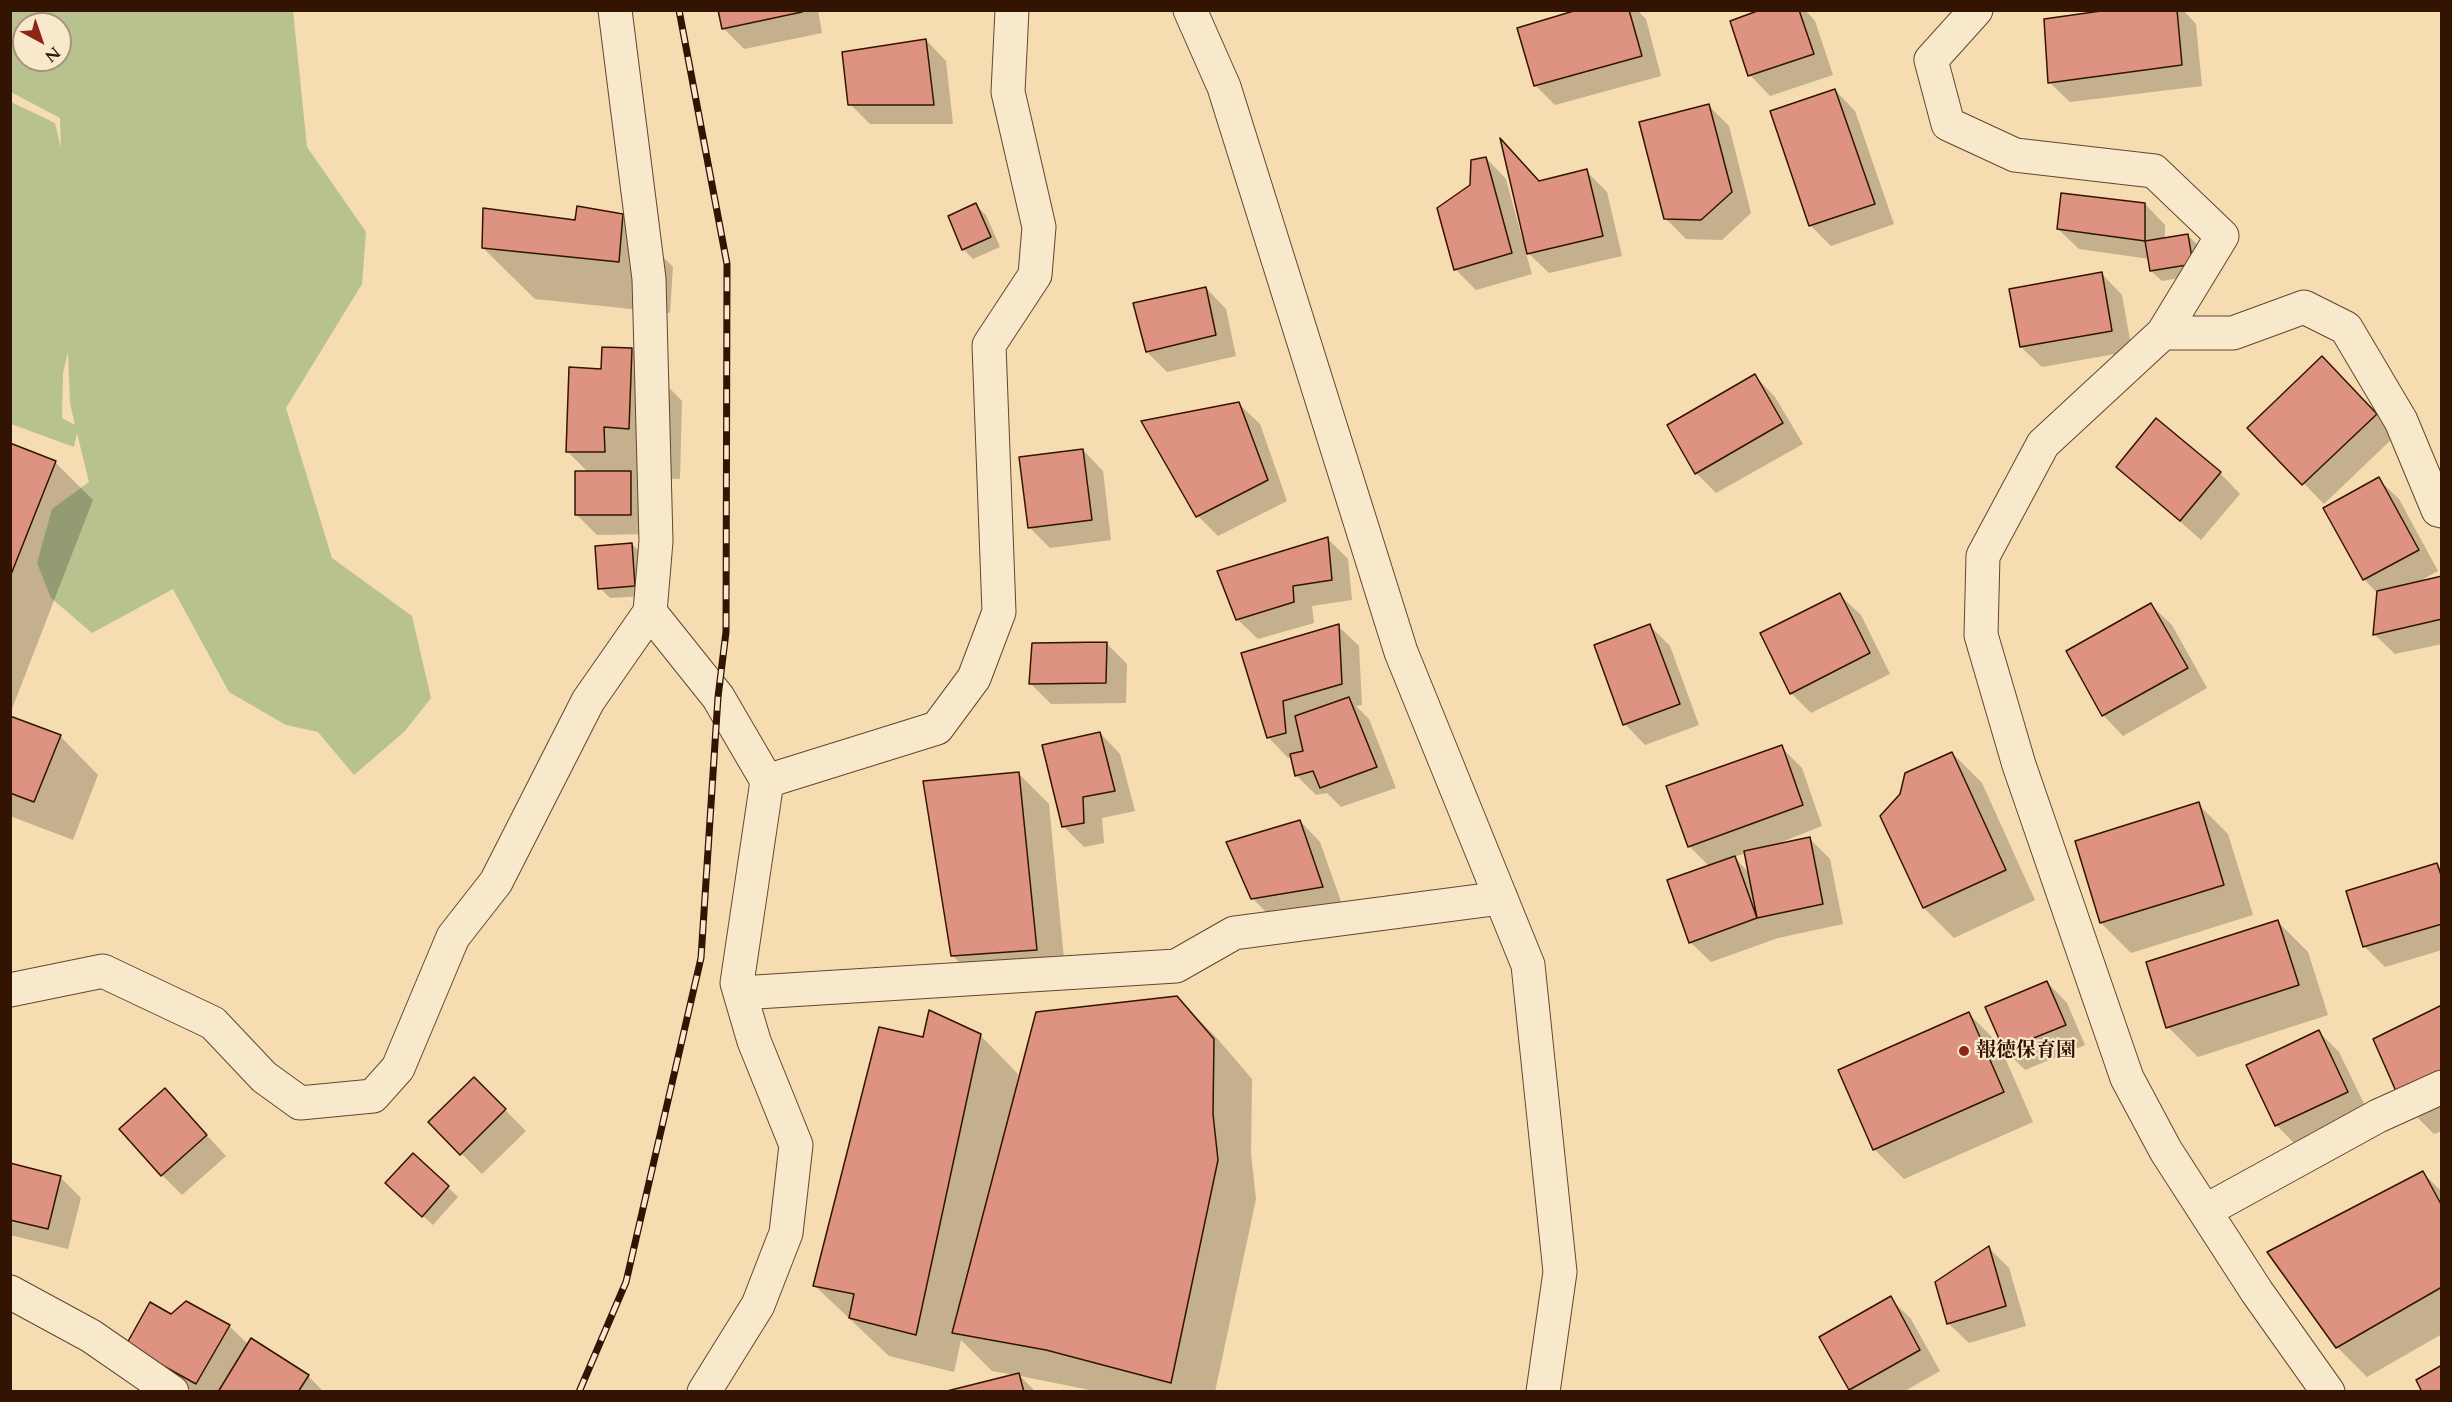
<!DOCTYPE html>
<html>
<head>
<meta charset="utf-8">
<style>
	body { margin:0 }
	#map { position:relative; width:2452px; height:1402px; overflow:hidden; background:#f5dcb1; font-family:Cardo,serif }
	canvas { display:block }
	.frame { position:absolute; inset:0; border:12px solid #331402; pointer-events:none }
	.north { position:absolute; left:12px; top:12px; width:60px; height:60px; box-sizing:border-box; background:#f8e8cc; border:2px solid #a9937b; border-radius:50%; rotate:140deg; font-size:16px; font-weight:700; line-height:24px; text-align:center; color:#331402 }
	.north::after { content:''; display:block; margin:auto; width:21px; height:27px; background:#8f2418; clip-path:polygon(50% 0,100% 100%,50% 72%,0 100%) }
</style>
</head>
<body>
<div id="map">
<canvas width="2452" height="1402"></canvas>
<div class="frame"></div>
<div class="north">N</div>
</div>
<script>
const g = document.querySelector('canvas').getContext('2d');
g.lineJoin = 'round';
function paint(path, color) { g.fillStyle = color; g.fill(path, 'evenodd'); }
const poly = rows => new Path2D(rows.map(r => 'M' + r).join(''));
function trace(path, color, width, dash) { g.strokeStyle = color; g.lineWidth = width; g.lineCap = dash ? 'butt' : 'round'; g.setLineDash(dash || []); g.stroke(path); }
function drawText(font, color, halo, rows, align = 'center') {
  g.font = font + ' Cardo,"Noto Serif JP",serif'; g.lineWidth = 4.5; g.setLineDash([]); g.textBaseline = 'middle'; g.strokeStyle = halo; g.fillStyle = color; for (const [text, x, y, turn = 0] of rows) {
    g.save(); g.translate(x, y); g.rotate((+turn || 0) * Math.PI / 180); g.textAlign = isNaN(turn) ? turn : align; if (halo) g.strokeText(text, 0, 0); g.fillText(text, 0, 0); g.restore();
  }
}
const green = poly([
	[10,11,293,11,307,147,366,232,362,284,286,408,332,558,412,616,431,698,405,731,354,775,318,732,286,725,229,692,173,589,92,633,51,598,37,563,52,509,89,482,77,433,74,447,11,424,11,102,55,123,61,148,60,118,11,92],
	[24,24,60,24,60,60,24,60],
	[68,352,70,403,75,425,62,418,63,373]
]);
const shadow = poly([
	[719,10,818,10,822,33,744,49,723,28],
	[1583,10,1637,10,1646,19,1661,76,1555,105,1535,85],
	[1765,10,1805,10,1815,21,1833,75,1770,96,1750,75],
	[2120,10,2183,10,2196,24,2202,86,2070,102,2049,82],
	[926,40,946,61,953,124,870,124,850,104],
	[1835,90,1855,111,1894,224,1831,246,1810,225],
	[1709,106,1729,126,1751,213,1722,240,1686,239,1665,218],
	[1486,158,1506,179,1522,238,1525,238,1540,183,1586,171,1607,192,1622,256,1549,273,1525,250,1532,274,1476,290,1455,269,1471,186],
	[2145,204,2165,225,2165,239,2187,235,2198,245,2202,274,2162,281,2151,271,2150,259,2079,249,2058,229],
	[976,205,986,215,1000,247,973,259,963,249],
	[622,216,673,267,670,313,535,299,483,248,576,222],
	[2102,274,2122,295,2132,351,2042,367,2021,347],
	[1206,288,1226,309,1236,356,1167,372,1147,352],
	[631,349,682,401,680,479,654,478,651,534,597,535,577,515,589,473,568,452,603,370],
	[1755,376,1775,397,1803,444,1716,493,1696,473],
	[2343,379,2396,435,2324,504,2249,428],
	[1239,404,1260,424,1287,501,1218,536,1198,516],
	[10,445,55,462,93,500,10,714],
	[1083,450,1103,471,1111,540,1050,548,1030,528],
	[2118,467,2220,473,2240,494,2201,540],
	[2378,479,2399,499,2438,571,2416,583,2442,578,2442,644,2395,654,2374,634,2378,594,2364,579,2325,508],
	[1328,539,1348,559,1352,600,1312,606,1314,623,1258,639,1237,619],
	[632,544,642,554,645,596,610,598,600,588],
	[1840,595,1861,615,1890,674,1811,713,1791,693],
	[2151,605,2172,625,2207,688,2123,736,2103,715],
	[1649,625,1670,646,1699,725,1645,745,1625,724,1596,646],
	[1338,626,1359,646,1362,705,1356,706,1369,719,1396,788,1341,807,1327,793,1316,795,1296,775,1292,757,1288,758,1268,737,1243,654],
	[1107,644,1127,664,1126,703,1051,704,1031,684],
	[10,717,60,736,98,775,73,840,10,816],
	[1100,733,1120,754,1135,811,1102,818,1104,843,1084,847,1064,827],
	[1781,747,1802,768,1822,826,1764,849,1810,839,1830,859,1843,924,1778,938,1711,962,1690,942,1710,867,1689,846],
	[1746,853,1750,874,1734,857],
	[1952,753,1982,783,2035,900,1954,938,1924,908,1882,816],
	[1019,774,1049,804,1066,980,982,985,952,955],
	[2198,804,2228,834,2253,915,2131,953,2101,923,2077,842],
	[1300,821,1320,842,1343,907,1273,919,1252,898],
	[2437,865,2442,870,2442,950,2385,967,2364,946],
	[2278,922,2308,952,2328,1015,2198,1057,2168,1027],
	[2047,982,2067,1003,2085,1045,2025,1070,2005,1050],
	[1176,997,1215,1036,1252,1079,1251,1153,1256,1199,1215,1392,1100,1392,1020,1376,1036,1392,949,1392,1015,1375,992,1371,961,1340,954,1372,889,1356,815,1286,924,1039,980,1035,1018,1074,1016,1086,1018,1087],
	[2442,1006,2442,1131,2434,1134,2404,1104],
	[1969,1014,1999,1044,2033,1122,1904,1179,1874,1149],
	[2319,1032,2339,1052,2368,1112,2297,1146,2277,1126,2248,1065],
	[474,1079,526,1131,482,1174,430,1122],
	[165,1090,226,1156,182,1195,162,1175],
	[413,1155,458,1197,433,1225,397,1193],
	[10,1165,60,1177,81,1198,68,1249,10,1235],
	[2422,1172,2442,1192,2442,1334,2367,1377,2337,1347],
	[1989,1248,2009,1268,2026,1326,1969,1343,1948,1323],
	[1890,1298,1911,1319,1940,1371,1903,1392,1853,1392,1850,1389],
	[172,1316,229,1326,249,1345,308,1376,324,1392,195,1392,148,1366]
]);
const building = poly([
	[718,10,802,10,802,12,722,29,718,10],
	[1577,10,1629,10,1642,56,1534,86,1517,28,1577,10],
	[1760,10,1799,10,1814,54,1748,76,1730,21,1760,10],
	[2108,10,2177,10,2182,65,2048,83,2044,19,2108,10],
	[926,39,934,105,848,105,842,52,926,39],
	[1835,89,1875,204,1809,226,1770,111,1835,89],
	[1709,104,1732,192,1701,220,1664,219,1639,122,1709,104],
	[1500,138,1539,181,1587,169,1603,236,1527,254,1500,138],
	[1486,157,1512,253,1454,270,1437,208,1470,185,1471,160,1486,157],
	[2061,193,2145,203,2145,241,2057,229,2061,193],
	[976,203,991,237,962,250,948,216,976,203],
	[577,206,623,214,619,262,482,248,483,208,575,220,577,206],
	[2188,234,2193,264,2150,271,2145,241,2188,234],
	[2102,272,2112,331,2020,347,2009,289,2102,272],
	[1206,287,1216,335,1146,352,1133,303,1206,287],
	[602,347,632,348,629,429,604,427,605,452,566,452,569,367,601,369,602,347],
	[2322,356,2377,414,2302,485,2247,428,2322,356],
	[1755,374,1783,423,1695,474,1667,425,1755,374],
	[1239,402,1268,480,1196,517,1141,421,1239,402],
	[2156,418,2221,472,2180,521,2116,467,2156,418],
	[10,443,56,461,10,577,10,443],
	[1083,449,1092,520,1028,528,1019,457,1083,449],
	[575,471,631,471,631,515,575,515,575,471],
	[2379,477,2419,550,2363,580,2323,508,2379,477],
	[1328,537,1332,580,1293,586,1294,602,1236,620,1217,571,1328,537],
	[632,543,635,586,598,589,595,546,632,543],
	[2442,576,2442,619,2373,635,2377,591,2442,576],
	[1840,593,1870,653,1790,694,1760,633,1840,593],
	[2151,603,2188,668,2102,716,2066,651,2151,603],
	[1339,624,1342,684,1283,701,1286,733,1267,738,1241,653,1339,624],
	[1650,624,1680,704,1623,725,1594,645,1650,624],
	[1107,642,1106,683,1029,684,1032,643,1107,642],
	[1349,697,1377,767,1320,788,1313,771,1295,776,1290,754,1303,751,1295,716,1349,697],
	[10,716,61,735,34,802,10,793,10,716],
	[1100,732,1115,791,1083,797,1084,823,1062,827,1042,745,1100,732],
	[1782,745,1803,805,1688,847,1666,786,1782,745],
	[1952,752,2006,870,1923,908,1880,816,1900,794,1905,773,1952,752],
	[1019,772,1037,950,951,956,923,781,1019,772],
	[2199,802,2224,885,2100,923,2075,841,2199,802],
	[1300,820,1323,887,1251,899,1226,842,1300,820],
	[1810,837,1823,904,1757,918,1744,851,1810,837],
	[1735,856,1757,918,1689,943,1667,880,1735,856],
	[2437,863,2442,878,2442,924,2363,947,2346,891,2437,863],
	[2278,920,2299,985,2166,1028,2146,962,2278,920],
	[2047,981,2066,1025,2004,1050,1985,1007,2047,981],
	[1177,996,1214,1039,1213,1114,1218,1160,1171,1383,1046,1350,952,1333,1036,1012,1177,996],
	[2442,1005,2442,1087,2402,1105,2373,1039,2442,1005],
	[929,1010,981,1034,916,1335,849,1318,854,1294,813,1286,879,1027,923,1037,929,1010],
	[1969,1012,2004,1092,1873,1150,1838,1070,1969,1012],
	[2319,1030,2348,1092,2275,1126,2246,1065,2319,1030],
	[474,1077,506,1109,460,1155,428,1122,474,1077],
	[165,1088,207,1135,161,1176,119,1129,165,1088],
	[413,1153,449,1186,422,1217,385,1183,413,1153],
	[10,1163,61,1176,48,1229,10,1220,10,1163],
	[2423,1171,2442,1206,2442,1287,2336,1348,2267,1252,2423,1171],
	[1989,1246,2006,1306,1947,1324,1935,1282,1989,1246],
	[1891,1296,1920,1350,1849,1390,1819,1337,1891,1296],
	[186,1301,230,1325,196,1384,126,1345,150,1302,171,1314,186,1301],
	[251,1338,309,1375,298,1392,218,1392,251,1338],
	[2442,1365,2442,1392,2422,1392,2416,1380,2442,1365],
	[1019,1373,1024,1392,943,1392,1019,1373]
]);
const minor = poly([
	[1190,10,1224,87,1401,652,1528,965,1560,1272,1543,1392],
	[1976,10,1931,60,1948,124,2015,155,2154,171,2222,236,2163,333,2043,444,1983,556,1981,635,2019,765,2127,1078,2166,1151,2257,1292,2328,1392],
	[2163,333,2233,333,2304,307,2346,328,2401,421,2438,510,2442,511],
	[650,612,718,697,767,781,737,983,754,1041,796,1145,786,1233,758,1305,704,1392],
	[767,781,937,728,974,678,999,612,989,345,1035,275,1039,227,1008,92,1012,10],
	[10,990,103,971,213,1023,264,1077,300,1103,373,1096,398,1068,453,937,496,882,588,701,650,612,656,541,649,279,615,10],
	[740,993,1176,966,1234,933,1501,898],
	[2205,1211,2378,1116,2442,1087],
	[10,1292,91,1336,172,1392]
]);
const rail = poly([
	[579,1392,626,1282,701,958,718,697,726,632,727,264,679,10]
]);
const markers = [
	[1964,1051,6,"#8f2418"]
];
const poiNames = [
	["報徳保育園",1976,1051]
];
paint(green, '#b7c28f');
paint(shadow, '#0003');
paint(building, '#dd9380');
trace(building, '#331402', 1.5);
trace(minor, '#64462e', 35);
trace(minor, '#f8e8cc', 33);
trace(rail, '#331402', 7);
trace(rail, '#f8e8cc', 4.5, [14]);
for (const [x, y, r, color] of markers) { const dot = new Path2D(); dot.arc(x, y, r, 0, 2 * Math.PI); g.fillStyle = color; g.fill(dot); trace(dot, '#f8e8cc', 2); }
drawText('bold 20px', '#331402', '#f8e8cc', poiNames, 'left');
</script>
</body>
</html>
